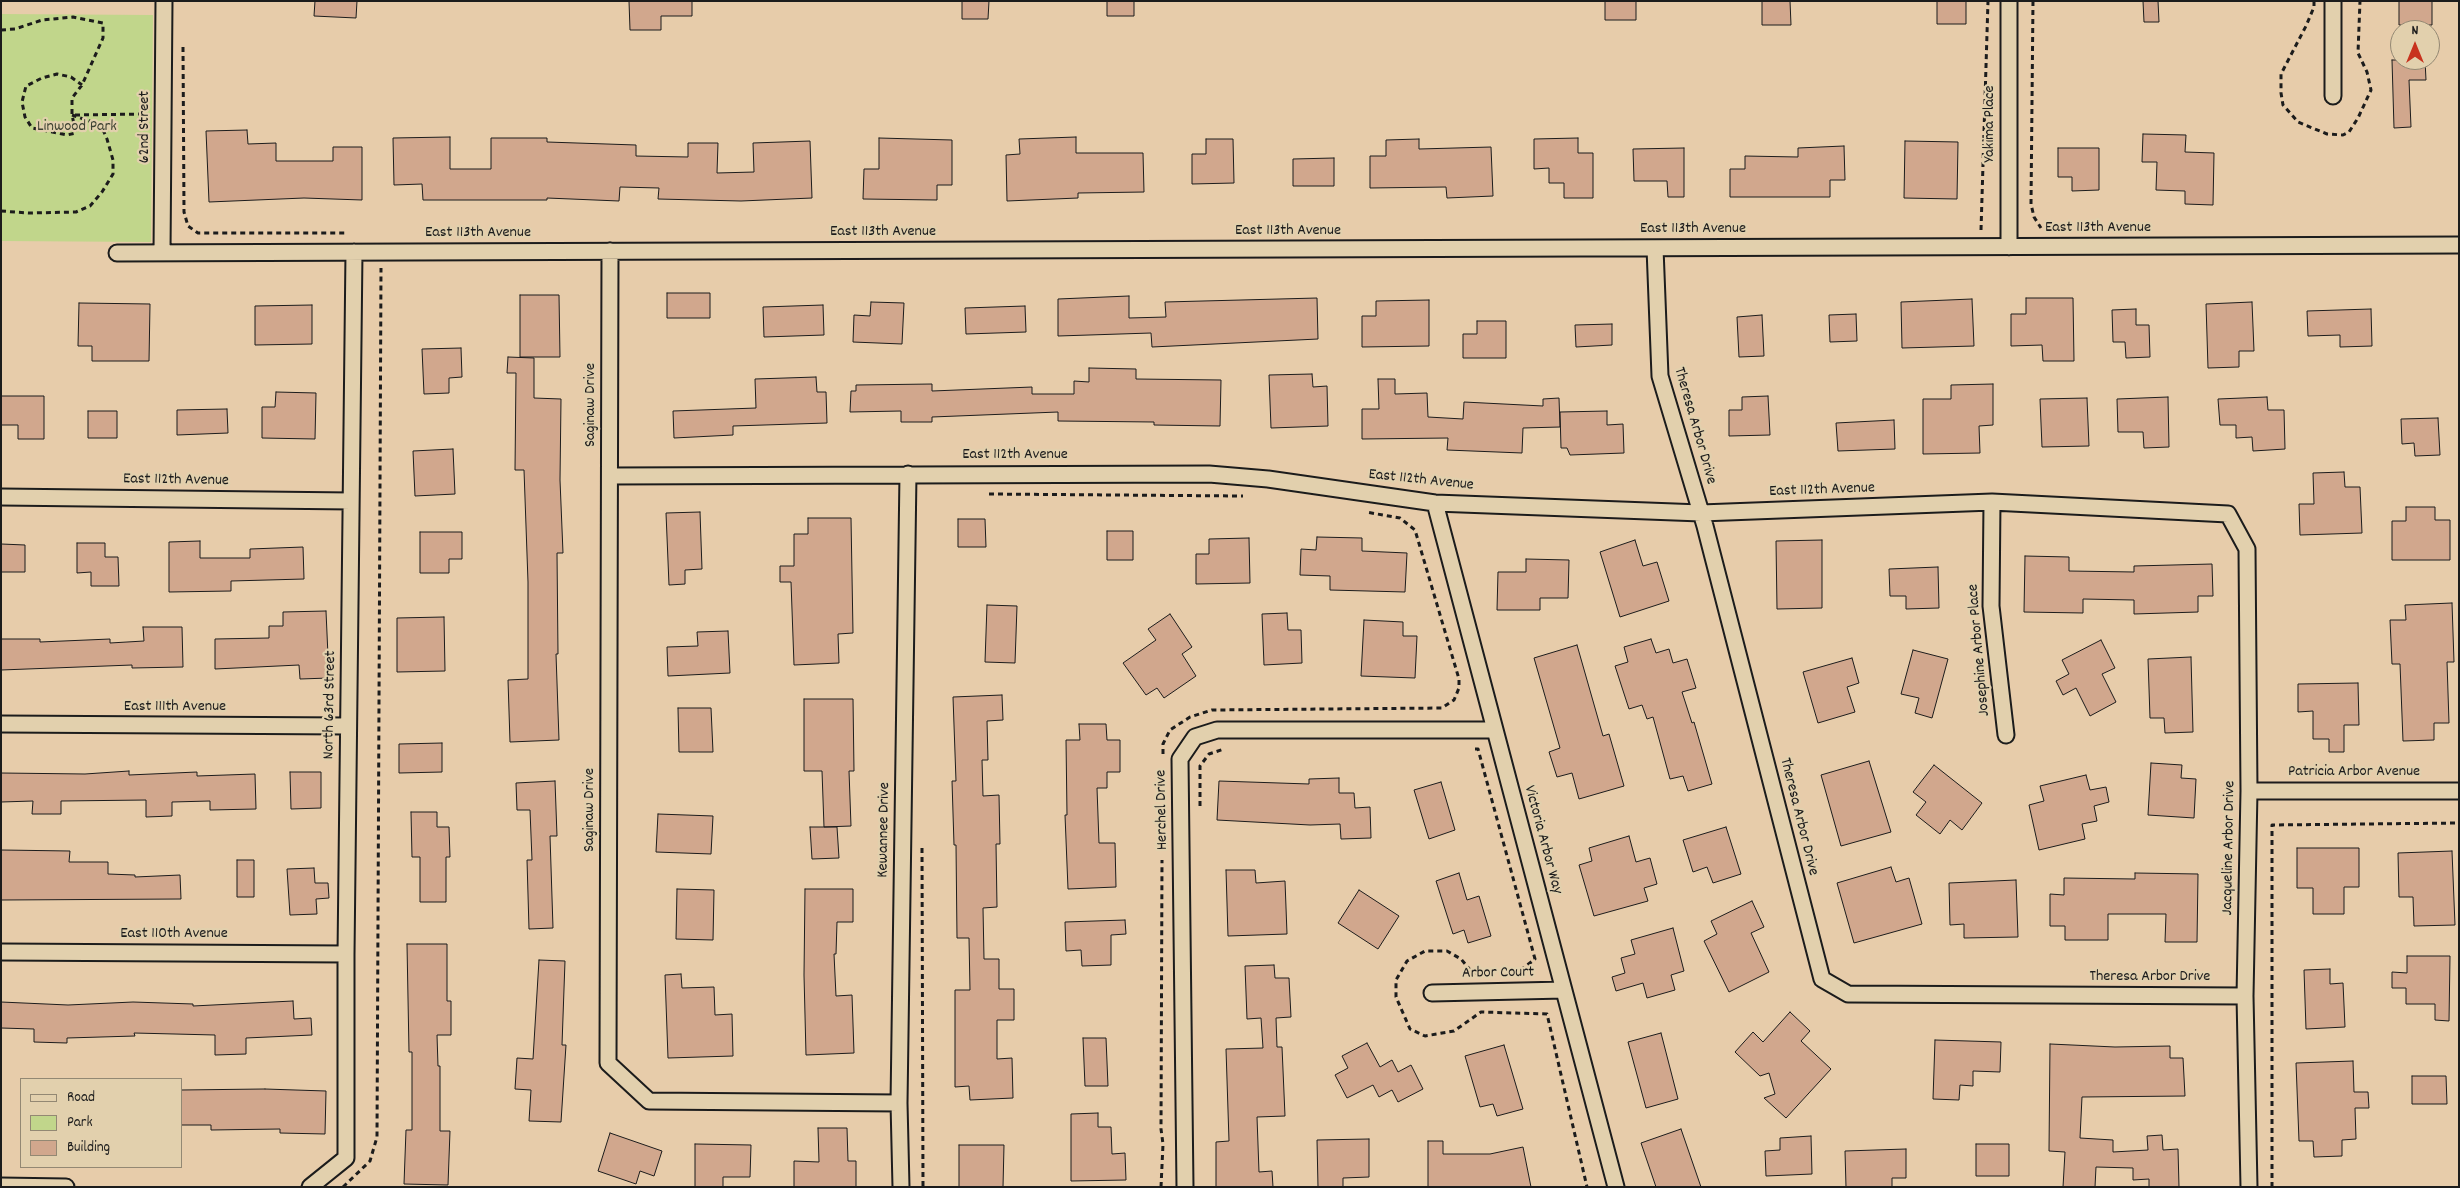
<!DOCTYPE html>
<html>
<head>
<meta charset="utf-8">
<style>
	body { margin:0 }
	#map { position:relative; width:2460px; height:1188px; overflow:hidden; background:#e7ccaa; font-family:Dekko,sans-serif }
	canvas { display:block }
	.frame { position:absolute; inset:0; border:2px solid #1c1c1c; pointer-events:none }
	.legend { position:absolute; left:20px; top:1078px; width:162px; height:90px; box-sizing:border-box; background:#e2d0ad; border:1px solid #938873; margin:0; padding:6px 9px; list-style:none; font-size:15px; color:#1c1c1c }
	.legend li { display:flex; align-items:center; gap:10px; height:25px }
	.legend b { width:25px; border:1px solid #938873 }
	.north { position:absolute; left:2390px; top:20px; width:50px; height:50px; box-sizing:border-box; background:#e2d0ad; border:1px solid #938873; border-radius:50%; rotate:0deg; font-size:14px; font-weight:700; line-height:20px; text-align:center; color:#1c1c1c }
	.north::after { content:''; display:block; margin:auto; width:18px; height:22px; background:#c8321e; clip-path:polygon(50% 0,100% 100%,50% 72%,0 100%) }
</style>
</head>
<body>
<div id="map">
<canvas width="2460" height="1188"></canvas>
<div class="frame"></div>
<ul class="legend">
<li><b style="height:6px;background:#e2d0ad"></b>Road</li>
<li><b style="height:14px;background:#c1d68b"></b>Park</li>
<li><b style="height:14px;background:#d1a78d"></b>Building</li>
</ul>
<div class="north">N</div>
</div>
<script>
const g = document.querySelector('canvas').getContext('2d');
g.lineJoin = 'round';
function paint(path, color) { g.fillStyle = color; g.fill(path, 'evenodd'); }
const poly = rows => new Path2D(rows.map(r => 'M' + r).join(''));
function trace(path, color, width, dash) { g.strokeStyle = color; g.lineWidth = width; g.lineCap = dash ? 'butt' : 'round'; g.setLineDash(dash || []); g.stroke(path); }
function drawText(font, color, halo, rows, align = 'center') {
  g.font = font + ' Dekko,sans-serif'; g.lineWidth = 4.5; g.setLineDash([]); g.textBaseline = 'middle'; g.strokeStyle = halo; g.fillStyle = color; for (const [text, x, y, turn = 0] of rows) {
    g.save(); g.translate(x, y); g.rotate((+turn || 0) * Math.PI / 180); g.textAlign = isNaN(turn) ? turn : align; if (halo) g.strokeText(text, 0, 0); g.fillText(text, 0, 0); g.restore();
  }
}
const green = poly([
	[1,14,153,15,151,242,1,241]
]);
const building = poly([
	[315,1,357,1,356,18,314,16,315,1],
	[629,1,692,1,692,16,661,16,661,30,630,30,629,1],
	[962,1,989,1,988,19,962,19,962,1],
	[1107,1,1134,1,1134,16,1107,16,1107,1],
	[1605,1,1636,1,1636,20,1605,20,1605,1],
	[1762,1,1790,1,1791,25,1762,25,1762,1],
	[1937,1,1966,1,1966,24,1937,24,1937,1],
	[2143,1,2158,1,2159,22,2144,22,2143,1],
	[2399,1,2432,1,2432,25,2399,25,2399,1],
	[2392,60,2425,60,2426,80,2409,80,2411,127,2394,128,2392,60],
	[247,130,248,144,276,143,276,161,333,161,333,147,362,147,362,200,304,198,209,202,206,131,247,130],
	[2143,134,2186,135,2185,152,2214,153,2213,205,2185,204,2185,191,2156,190,2157,162,2142,162,2143,134],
	[450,137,450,169,491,169,491,138,547,138,547,142,636,145,636,156,688,157,688,143,718,143,717,173,754,172,753,143,810,141,812,198,741,201,658,199,659,188,620,187,619,201,547,198,547,200,423,200,422,184,394,185,393,138,450,137],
	[1076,137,1076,153,1143,153,1144,192,1078,193,1078,198,1007,201,1006,155,1020,154,1019,139,1076,137],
	[879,138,952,140,952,185,937,185,937,200,863,199,864,169,879,169,879,138],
	[1578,138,1578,153,1593,153,1593,198,1564,198,1564,183,1549,183,1549,168,1534,169,1534,139,1578,138],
	[1206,139,1233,139,1234,183,1192,184,1192,154,1206,154,1206,139],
	[1419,139,1419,149,1491,147,1493,196,1447,198,1446,187,1370,188,1370,156,1386,156,1386,140,1419,139],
	[1905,141,1958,142,1957,199,1904,198,1905,141],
	[1844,146,1845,180,1830,180,1830,197,1730,197,1730,169,1745,169,1745,156,1798,157,1798,148,1844,146],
	[1684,148,1684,197,1668,197,1667,181,1634,181,1633,149,1684,148],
	[2058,148,2099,148,2099,190,2072,191,2072,177,2058,177,2058,148],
	[1334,158,1334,186,1293,186,1293,159,1334,158],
	[667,293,710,293,710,318,667,318,667,293],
	[520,295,559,295,560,357,520,357,520,295],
	[1129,296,1129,318,1166,317,1165,302,1317,298,1318,339,1152,347,1151,333,1058,336,1058,299,1129,296],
	[2026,298,2073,298,2074,361,2043,361,2042,345,2011,346,2011,314,2026,314,2026,298],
	[1972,299,1974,346,1902,348,1901,302,1972,299],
	[1429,300,1429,346,1362,347,1362,316,1376,316,1376,301,1429,300],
	[871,302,904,303,902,344,853,342,854,315,870,316,871,302],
	[2252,302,2254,351,2239,351,2239,367,2208,368,2206,304,2252,302],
	[79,303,150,304,149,361,92,361,92,346,78,346,79,303],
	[312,305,312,344,255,345,255,306,312,305],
	[823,305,824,335,764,337,763,307,823,305],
	[1025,306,1026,332,966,334,965,308,1025,306],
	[2136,309,2136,325,2149,325,2150,357,2126,358,2125,342,2113,342,2112,310,2136,309],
	[2371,309,2372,346,2340,347,2340,335,2308,336,2307,311,2371,309],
	[1856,314,1857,341,1830,342,1829,315,1856,314],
	[1762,315,1764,356,1739,357,1737,317,1762,315],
	[1477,321,1506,321,1506,358,1463,358,1463,334,1477,334,1477,321],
	[1612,324,1612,345,1576,347,1575,325,1612,324],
	[461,348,462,377,449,378,449,393,424,394,422,349,461,348],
	[508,357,534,358,534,398,561,399,560,480,563,553,557,553,558,654,556,654,559,740,510,742,508,680,528,679,528,582,524,470,515,470,516,373,507,373,508,357],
	[1089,368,1136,369,1136,379,1221,380,1220,426,1154,425,1154,422,1058,421,1058,412,932,417,932,422,901,422,901,411,850,412,851,391,856,391,856,385,932,384,932,391,1032,387,1032,394,1074,394,1074,381,1089,382,1089,368],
	[1312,374,1313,387,1327,386,1328,426,1271,428,1269,375,1312,374],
	[816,377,817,392,826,392,827,423,733,426,733,435,674,438,673,411,756,408,755,379,816,377],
	[1378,379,1395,379,1395,394,1427,393,1428,417,1463,419,1464,402,1543,406,1543,399,1559,398,1560,427,1523,428,1522,453,1447,450,1448,438,1362,439,1362,409,1379,409,1378,379],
	[1993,384,1993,425,1979,426,1980,453,1923,454,1923,399,1951,399,1951,385,1993,384],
	[276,392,316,393,315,439,262,438,262,407,275,407,276,392],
	[1,396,44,396,44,439,18,439,18,425,1,425,1,396],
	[1768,396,1770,435,1729,436,1729,410,1742,410,1742,397,1768,396],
	[2168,397,2169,447,2144,448,2143,432,2118,432,2117,399,2168,397],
	[2267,397,2268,410,2284,410,2285,449,2253,451,2252,437,2236,438,2236,425,2220,425,2218,399,2267,397],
	[2087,398,2089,446,2042,447,2040,399,2087,398],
	[227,409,228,433,177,435,177,410,227,409],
	[88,411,117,411,117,438,88,438,88,411],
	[1607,411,1607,425,1623,424,1624,453,1570,455,1567,448,1561,448,1560,412,1607,411],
	[2438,418,2440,455,2415,456,2414,443,2402,444,2401,419,2438,418],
	[1894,420,1895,449,1838,451,1836,423,1894,420],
	[453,449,455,494,415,496,413,451,453,449],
	[2344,472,2345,487,2360,487,2362,533,2300,535,2299,504,2314,504,2313,473,2344,472],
	[2406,507,2435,507,2435,520,2450,520,2450,560,2392,560,2392,521,2406,521,2406,507],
	[700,512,702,569,685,570,685,584,669,585,666,513,700,512],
	[808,518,851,518,853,633,838,634,839,663,794,665,791,582,780,582,780,566,794,566,794,534,808,534,808,518],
	[958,519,985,519,986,547,958,547,958,519],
	[1107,531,1133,531,1133,560,1107,560,1107,531],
	[420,532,462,532,462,559,449,559,449,573,420,573,420,532],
	[1317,537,1362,538,1362,551,1407,553,1405,592,1330,590,1330,576,1300,575,1301,549,1316,550,1317,537],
	[1249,538,1250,583,1196,584,1196,554,1209,554,1209,539,1249,538],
	[1635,540,1643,566,1657,562,1669,601,1620,617,1600,552,1635,540],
	[1822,540,1822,608,1777,609,1776,541,1822,540],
	[200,541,200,558,250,558,250,549,303,547,304,579,231,581,231,591,169,592,169,542,200,541],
	[77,543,105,543,105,557,118,557,119,586,91,586,91,572,77,573,77,543],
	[1,544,25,545,25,572,1,572,1,544],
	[2025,556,2069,557,2069,571,2134,572,2134,566,2212,564,2213,596,2198,596,2198,612,2134,614,2134,600,2083,599,2083,613,2024,612,2025,556],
	[1526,559,1569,560,1568,598,1540,598,1540,610,1497,610,1498,572,1526,572,1526,559],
	[1938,567,1939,608,1906,609,1906,596,1890,596,1889,569,1938,567],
	[2452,603,2454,662,2447,662,2449,723,2434,723,2434,740,2403,741,2400,664,2392,664,2390,620,2406,620,2405,605,2452,603],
	[987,605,1017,606,1015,663,985,662,987,605],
	[326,611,329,678,300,679,299,665,215,669,215,639,269,638,269,626,283,626,283,612,326,611],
	[1287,613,1288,630,1301,630,1302,663,1264,665,1262,614,1287,613],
	[1170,614,1192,647,1182,654,1196,676,1164,698,1157,688,1146,695,1123,663,1156,640,1148,629,1170,614],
	[444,617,445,671,397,672,397,618,444,617],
	[1364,620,1403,622,1403,636,1417,636,1415,678,1361,676,1364,620],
	[143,627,182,627,183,667,132,668,132,665,1,670,1,639,40,639,40,642,110,639,110,643,144,641,143,627],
	[728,631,730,673,668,676,667,647,698,646,697,632,728,631],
	[1651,639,1656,653,1669,649,1673,663,1687,659,1696,688,1682,692,1692,723,1694,722,1712,784,1688,791,1683,776,1670,779,1653,717,1647,719,1642,705,1629,709,1615,666,1628,662,1624,647,1651,639],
	[2101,640,2115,668,2102,674,2116,702,2090,716,2076,688,2063,695,2056,681,2069,674,2062,660,2101,640],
	[1577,645,1603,736,1609,734,1624,786,1579,799,1572,773,1557,777,1549,752,1560,748,1534,658,1577,645],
	[1913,650,1948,659,1932,718,1915,713,1919,698,1901,694,1913,650],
	[2191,657,2193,732,2165,733,2164,718,2150,718,2148,659,2191,657],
	[1852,658,1859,683,1847,687,1855,712,1818,723,1803,672,1852,658],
	[2358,683,2359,725,2344,725,2344,752,2329,752,2329,739,2313,739,2313,711,2298,712,2298,684,2358,683],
	[1002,695,1003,720,987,721,988,760,982,760,983,796,999,795,1000,844,996,844,997,907,983,908,984,959,999,959,999,989,1014,989,1014,1020,997,1020,997,1059,1012,1058,1013,1098,970,1100,969,1086,955,1087,955,990,970,990,969,938,957,938,956,845,954,845,952,781,956,781,953,697,1002,695],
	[804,699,853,699,854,771,849,771,851,826,824,827,822,771,804,771,804,699],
	[678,708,711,708,713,752,679,752,678,708],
	[1079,724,1106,724,1107,740,1120,740,1120,772,1107,772,1107,788,1097,788,1099,843,1115,843,1116,887,1068,889,1065,815,1067,815,1066,740,1080,740,1079,724],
	[442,743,442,772,399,773,399,744,442,743],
	[1869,761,1891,832,1841,846,1821,775,1869,761],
	[2151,763,2182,765,2181,778,2196,779,2194,818,2148,815,2151,763],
	[1934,765,1982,803,1962,830,1950,820,1940,834,1916,815,1926,802,1913,792,1934,765],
	[129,771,129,775,197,772,197,776,255,774,256,809,210,810,210,801,172,802,172,816,146,817,146,800,61,801,61,814,32,814,33,801,1,802,1,773,85,774,129,771],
	[290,772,321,772,321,808,291,809,290,772],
	[2086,775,2090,790,2106,787,2109,802,2094,806,2097,821,2082,824,2085,839,2039,850,2029,805,2044,801,2040,786,2086,775],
	[1339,778,1339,793,1354,793,1355,808,1370,807,1371,838,1341,839,1340,824,1310,825,1217,820,1219,781,1309,784,1309,779,1339,778],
	[555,781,557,836,550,836,553,928,529,929,527,860,532,860,530,810,517,810,516,783,555,781],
	[1441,782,1455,830,1429,839,1414,790,1441,782],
	[411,812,437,812,437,827,449,827,450,857,446,857,446,902,420,902,420,857,412,857,411,812],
	[658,814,713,816,711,854,656,852,658,814],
	[810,827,837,827,839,858,812,859,810,827],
	[1726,827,1741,874,1713,883,1707,867,1693,872,1683,840,1726,827],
	[1629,836,1636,862,1650,858,1657,884,1644,888,1648,901,1594,916,1579,865,1592,861,1589,848,1629,836],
	[2297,848,2359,848,2359,887,2344,887,2344,914,2313,914,2313,888,2297,888,2297,848],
	[1,850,70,851,69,862,108,862,108,874,135,875,135,877,180,875,181,899,1,900,1,850],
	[2452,851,2455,925,2414,926,2413,897,2399,897,2398,853,2452,851],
	[237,860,254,860,254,897,237,897,237,860],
	[1891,867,1896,882,1909,878,1922,924,1854,943,1837,883,1891,867],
	[314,868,315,883,328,883,329,898,316,899,317,914,290,915,287,869,314,868],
	[1226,870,1255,870,1256,883,1285,881,1287,934,1228,936,1226,870],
	[1459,873,1467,900,1479,896,1491,936,1468,943,1464,930,1453,934,1436,881,1459,873],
	[2135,873,2198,874,2197,942,2165,942,2166,914,2108,914,2108,940,2065,940,2065,926,2050,926,2050,894,2064,895,2064,878,2135,879,2135,873],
	[2016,880,2018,937,1964,938,1964,924,1950,925,1949,883,2016,880],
	[677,889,714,890,713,940,676,939,677,889],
	[805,889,853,889,853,922,837,922,836,954,834,954,836,996,852,995,854,1053,806,1055,804,975,805,889],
	[1359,890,1399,916,1378,949,1338,923,1359,890],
	[1752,901,1764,927,1751,933,1769,972,1729,992,1704,941,1717,934,1711,921,1752,901],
	[1125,920,1126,934,1111,935,1111,965,1082,966,1081,950,1066,951,1065,922,1125,920],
	[1673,928,1684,971,1671,975,1675,990,1647,998,1643,983,1616,991,1612,977,1625,973,1621,958,1635,954,1631,940,1673,928],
	[407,944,447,944,447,1001,451,1001,451,1035,437,1035,438,1066,440,1066,440,1131,450,1131,448,1185,404,1184,406,1130,412,1130,412,1052,409,1052,407,944],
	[2407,956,2450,956,2449,1021,2435,1020,2435,1004,2406,1004,2406,988,2392,988,2392,972,2407,973,2407,956],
	[539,960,565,961,562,1045,566,1045,561,1122,529,1121,531,1090,515,1089,517,1058,533,1059,539,960],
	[1274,965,1275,978,1289,978,1291,1017,1276,1018,1277,1047,1282,1047,1285,1116,1257,1117,1259,1172,1272,1171,1273,1187,1216,1187,1216,1142,1229,1141,1226,1049,1263,1048,1261,1018,1247,1019,1245,966,1274,965],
	[2330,969,2330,984,2343,983,2345,1027,2306,1029,2304,970,2330,969],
	[681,974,682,988,714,987,715,1015,732,1014,733,1056,668,1058,665,975,681,974],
	[293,1001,294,1019,311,1018,312,1035,246,1038,246,1054,215,1055,215,1035,134,1033,135,1036,67,1038,67,1043,34,1042,34,1029,1,1028,1,1002,68,1005,133,1002,193,1004,193,1006,293,1001],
	[1790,1012,1810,1031,1801,1041,1831,1069,1786,1118,1764,1098,1775,1094,1769,1073,1760,1076,1735,1052,1753,1032,1763,1042,1790,1012],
	[1661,1033,1678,1099,1646,1108,1628,1042,1661,1033],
	[1083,1038,1106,1038,1108,1086,1085,1086,1083,1038],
	[1935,1040,2001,1042,2000,1072,1973,1071,1973,1086,1960,1085,1959,1100,1933,1099,1935,1040],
	[1367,1043,1380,1067,1392,1060,1398,1072,1411,1065,1423,1089,1398,1102,1392,1090,1379,1097,1373,1085,1347,1098,1335,1075,1348,1068,1342,1056,1367,1043],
	[2050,1044,2115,1047,2170,1046,2170,1058,2183,1058,2185,1096,2082,1097,2080,1138,2113,1140,2113,1152,2148,1150,2147,1136,2162,1135,2163,1150,2178,1149,2179,1187,2149,1187,2149,1179,2133,1180,2133,1168,2096,1167,2095,1187,2063,1187,2065,1152,2049,1151,2050,1044],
	[1504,1045,1523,1109,1497,1116,1493,1104,1480,1107,1465,1056,1504,1045],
	[2353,1061,2354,1092,2368,1092,2369,1108,2355,1108,2356,1139,2342,1140,2342,1156,2314,1157,2313,1141,2299,1141,2296,1063,2353,1061],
	[2412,1076,2446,1076,2447,1104,2412,1104,2412,1076],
	[265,1089,326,1091,325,1134,280,1133,280,1129,211,1130,211,1125,181,1125,181,1090,265,1089],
	[1098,1113,1098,1127,1111,1127,1112,1154,1125,1153,1126,1180,1071,1181,1071,1114,1098,1113],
	[818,1128,847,1128,848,1161,856,1161,856,1187,794,1187,794,1161,819,1162,818,1128],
	[1681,1129,1701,1187,1656,1187,1641,1143,1681,1129],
	[610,1133,662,1151,654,1176,640,1171,636,1184,598,1171,610,1133],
	[1811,1136,1812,1174,1766,1176,1765,1151,1780,1150,1780,1138,1811,1136],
	[1369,1139,1369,1177,1343,1178,1343,1187,1318,1187,1317,1140,1369,1139],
	[1428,1141,1443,1141,1443,1154,1490,1154,1523,1147,1531,1187,1428,1187,1428,1141],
	[695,1144,751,1145,750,1177,723,1177,723,1187,695,1187,695,1144],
	[1976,1144,2009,1144,2009,1176,1976,1176,1976,1144],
	[959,1145,1004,1145,1003,1187,959,1187,959,1145],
	[1906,1149,1906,1178,1892,1178,1892,1187,1846,1187,1845,1151,1906,1149]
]);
const path = poly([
	[2033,1,2031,204,2034,217,2041,228],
	[2314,1,2314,7,2306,26,2281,74,2281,93,2283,105,2298,122,2327,134,2343,135,2349,132,2358,118,2371,90,2367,72,2358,53,2360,1],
	[1,30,15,29,42,20,73,17,103,23,103,38,82,85,72,98,72,115,76,133,67,135,32,128,25,117,22,102,26,86,42,78,57,74,71,77,82,85],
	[183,47,184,212,188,226,198,233,347,233],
	[75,115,146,114],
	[1,211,29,213,76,212,90,206,102,192,113,174,113,160,107,139,101,125,72,115],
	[1981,230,1988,1],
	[989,494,1243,496],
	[1475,749,1478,749,1535,959,1517,973],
	[1163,754,1163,744,1170,730,1190,717,1212,710,1442,708,1454,700,1459,688,1459,679,1415,530,1400,518,1366,512],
	[1200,806,1200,766,1209,754,1224,749],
	[922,848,923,1187],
	[1479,974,1471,971,1461,959,1447,951,1425,951,1407,961,1396,980,1396,997,1410,1029,1425,1036,1454,1031,1481,1012,1547,1014,1587,1187],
	[343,1187,370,1161,377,1137,381,268],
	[1161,1187,1163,1144,1161,1129,1162,860],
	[2272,1187,2272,825,2459,823]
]);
const minor = poly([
	[2333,1,2333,96],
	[2009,247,2009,1],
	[1655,248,1660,376,1705,526,1822,979,1848,994,2245,996],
	[610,251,608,1063,649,1101,899,1103],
	[117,253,2459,245],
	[162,253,164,1],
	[610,476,1209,474,1268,479,1435,503,1701,513,1992,502,2228,514,2247,549,2249,791,2245,996,2249,1187],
	[1,497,351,501],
	[1992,502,1991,606,2006,735],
	[1435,503,1616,1187],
	[1,724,348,726],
	[2249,791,2459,791],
	[1,952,346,954],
	[1432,993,1564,990],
	[1,1186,66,1187],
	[310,1187,346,1158,346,954,354,252],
	[901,1187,899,1103,908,474],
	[1185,1187,1180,759,1195,737,1217,730,1493,730]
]);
const streetNames = [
	["Yakima Place",1991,124,-90],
	["62nd Street",146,127,-90],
	["East 113th Avenue",2098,229],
	["East 113th Avenue",1693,230],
	["East 113th Avenue",1288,232],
	["East 113th Avenue",883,233],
	["East 113th Avenue",478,234],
	["Saginaw Drive",592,405,-90],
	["Theresa Arbor Drive",1694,426,74],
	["East 112th Avenue",1015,456],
	["East 112th Avenue",176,481,1],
	["East 112th Avenue",1421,481,6],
	["East 112th Avenue",1822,491,-2],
	["Josephine Arbor Place",1980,650,-95],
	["North 63rd Street",331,705,-89],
	["East 111th Avenue",175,708],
	["Patricia Arbor Avenue",2354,773],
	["Saginaw Drive",591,810,-90],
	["Herchel Drive",1163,810,-91],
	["Theresa Arbor Drive",1798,817,76],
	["Kewannee Drive",885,830,-89],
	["Victoria Arbor Way",1542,840,75],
	["Jacqueline Arbor Drive",2230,848,-89],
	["East 110th Avenue",174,935],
	["Arbor Court",1498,974,-1],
	["Theresa Arbor Drive",2150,978]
];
const parkNames = [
	["Linwood Park",77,128]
];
paint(green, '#c1d68b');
paint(building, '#d1a78d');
trace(building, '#1c1c1c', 1);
trace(minor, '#1c1c1c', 19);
trace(path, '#1c1c1c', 3, [5, 4]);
trace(minor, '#e2d0ad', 15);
drawText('16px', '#1c1c1c', '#e2d0ad', streetNames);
drawText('16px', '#3d4132', '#e2d0ad', parkNames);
</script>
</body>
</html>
